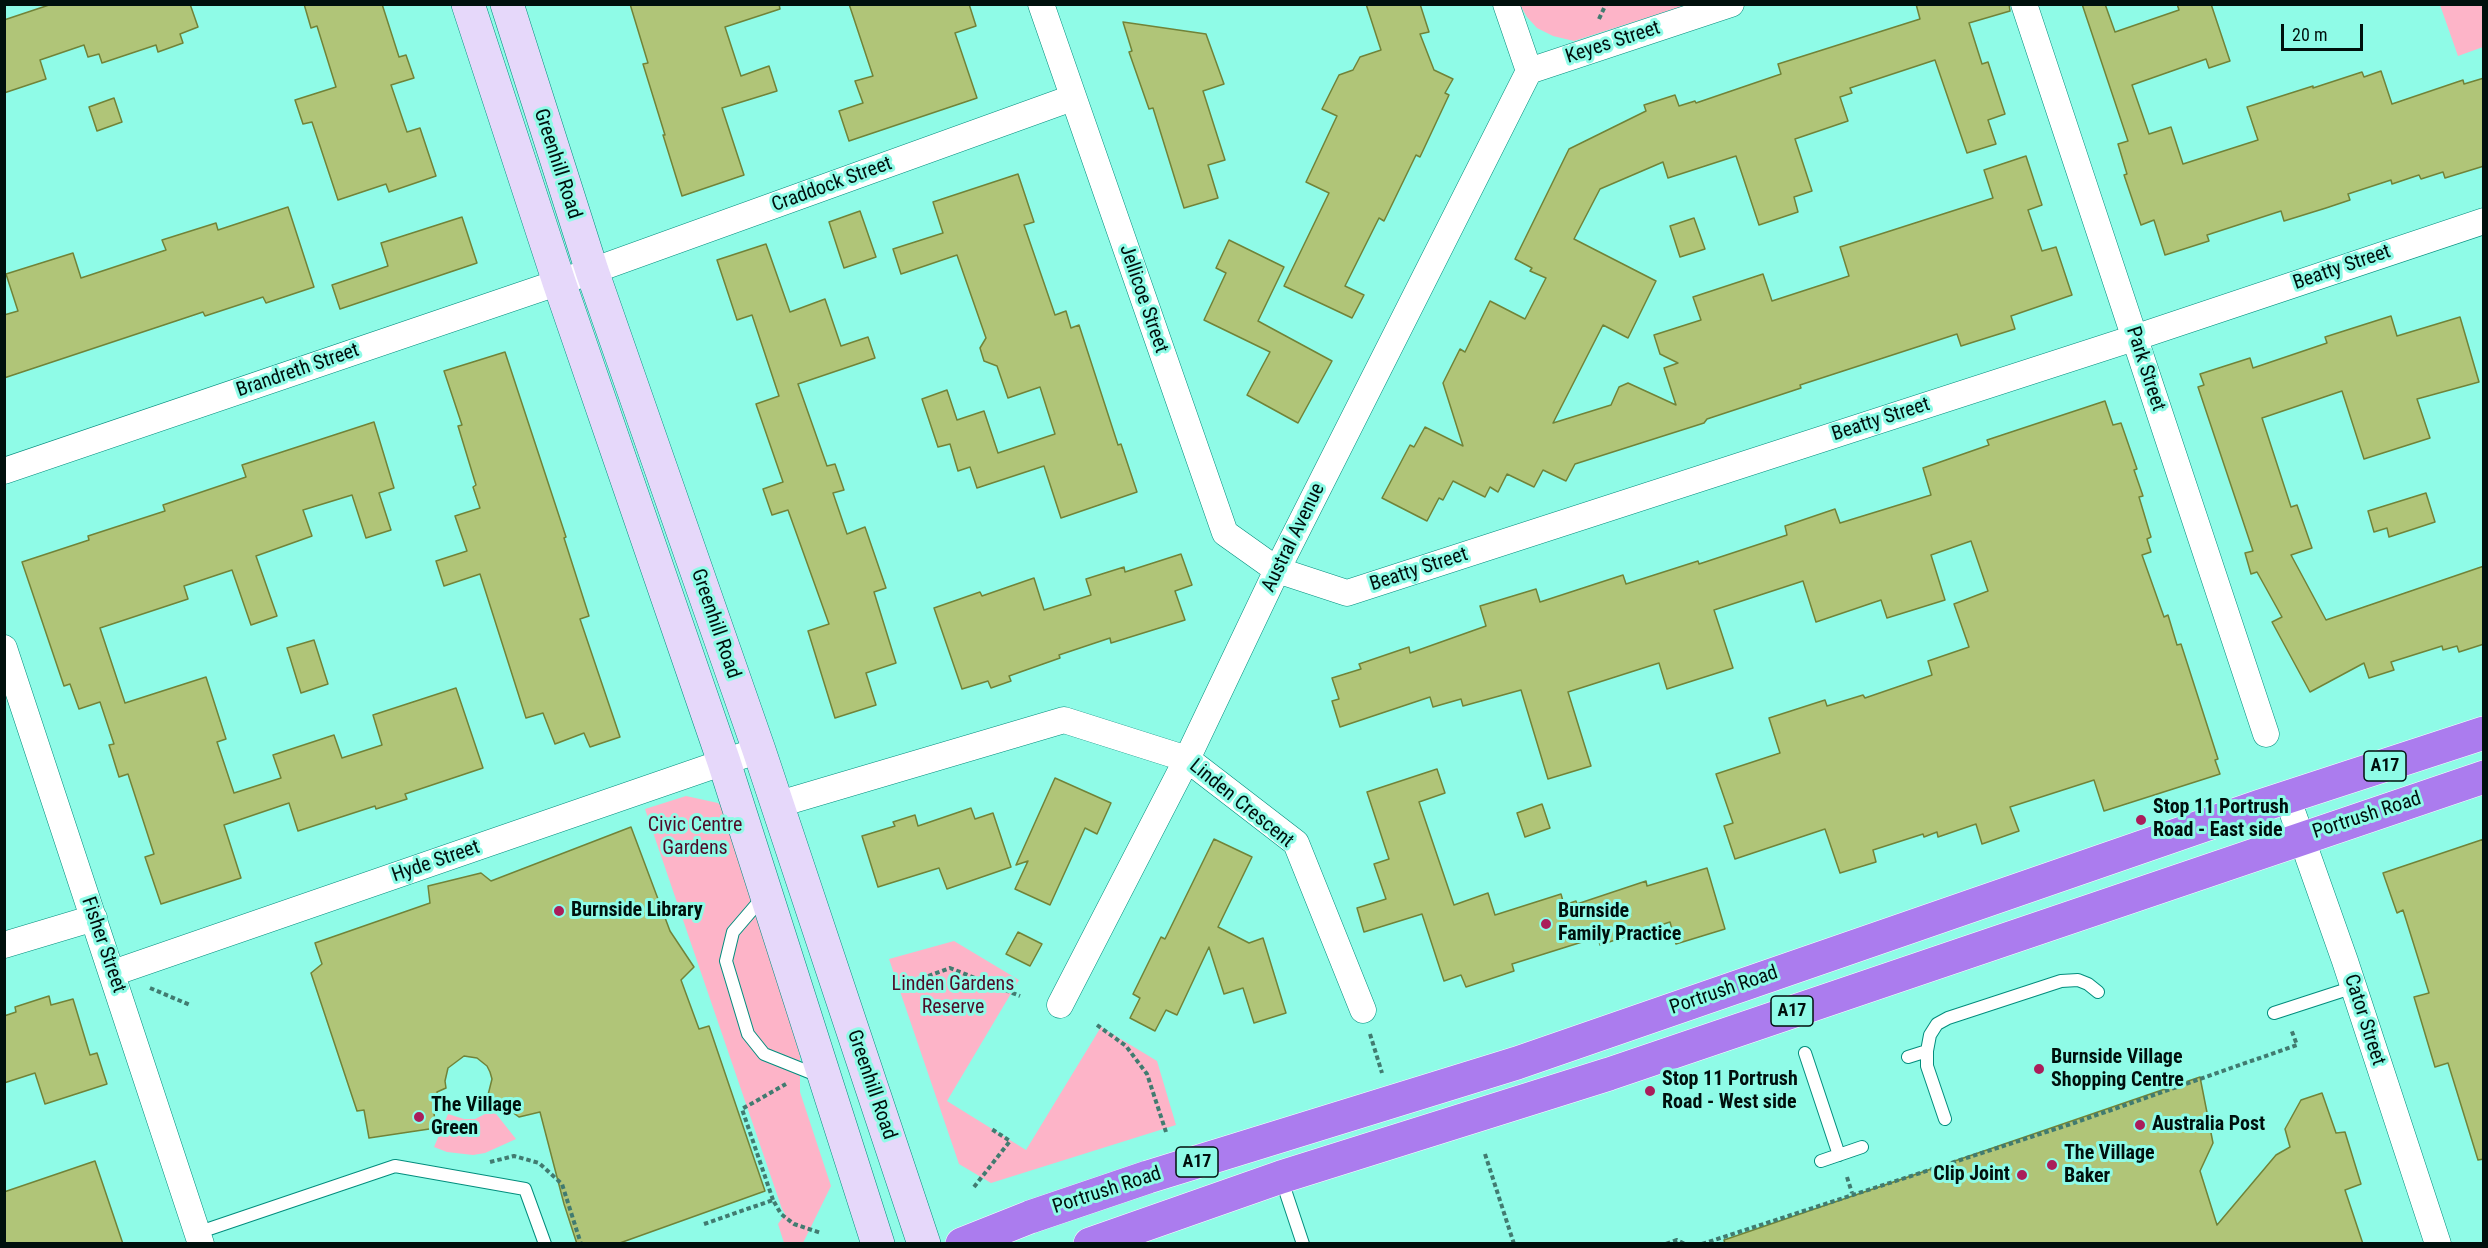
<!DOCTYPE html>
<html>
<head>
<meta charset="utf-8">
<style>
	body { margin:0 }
	#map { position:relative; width:2488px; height:1248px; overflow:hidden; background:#8ffbe7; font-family:"Roboto Condensed",sans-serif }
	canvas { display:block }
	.frame { position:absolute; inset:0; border:6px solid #00100d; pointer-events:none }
	.scale { position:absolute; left:2281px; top:24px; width:82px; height:27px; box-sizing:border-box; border:3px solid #00100d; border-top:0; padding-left:8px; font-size:18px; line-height:21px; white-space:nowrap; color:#00100d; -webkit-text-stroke:4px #8ffbe7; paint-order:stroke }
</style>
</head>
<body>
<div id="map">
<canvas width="2488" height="1248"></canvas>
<div class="frame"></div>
<div class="scale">20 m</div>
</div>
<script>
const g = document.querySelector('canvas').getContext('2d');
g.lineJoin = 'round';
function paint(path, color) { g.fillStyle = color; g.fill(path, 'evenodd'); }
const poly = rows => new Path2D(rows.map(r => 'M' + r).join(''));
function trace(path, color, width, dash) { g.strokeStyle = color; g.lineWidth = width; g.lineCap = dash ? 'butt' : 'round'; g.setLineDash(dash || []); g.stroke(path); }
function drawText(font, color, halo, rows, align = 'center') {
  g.font = font + ' "Roboto Condensed",sans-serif'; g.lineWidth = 6; g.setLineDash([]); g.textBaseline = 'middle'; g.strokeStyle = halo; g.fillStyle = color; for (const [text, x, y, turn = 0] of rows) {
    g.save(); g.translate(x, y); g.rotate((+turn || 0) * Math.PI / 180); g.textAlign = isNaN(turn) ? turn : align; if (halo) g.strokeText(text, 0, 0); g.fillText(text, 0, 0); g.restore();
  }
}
const green = poly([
	[1520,5,1686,5,1574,41,1553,36,1537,28,1527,17],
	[2440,5,2483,5,2483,47,2458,56],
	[686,796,718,803,730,817,800,1056,800,1092,831,1186,803,1243,784,1243,778,1224,785,1214,782,1209,645,809],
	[954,941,1019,980,947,1101,1026,1150,1101,1027,1157,1061,1176,1125,991,1183,959,1164,889,959],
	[493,1110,516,1139,485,1153,473,1155,447,1152,434,1147,448,1114,464,1119,475,1119]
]);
const building = poly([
	[52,4,190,4,198,27,180,34,183,43,158,52,156,45,102,63,99,54,88,57,84,45,40,60,46,79,4,93,4,20,52,4],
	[304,4,382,4,399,57,406,55,414,78,391,85,407,132,420,128,436,176,389,192,386,184,338,200,312,122,303,124,295,100,336,87,317,26,311,28,304,4],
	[630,4,779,4,780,9,725,27,741,76,769,66,777,91,722,108,744,175,682,196,663,135,665,135,643,64,648,63,630,4],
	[849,4,969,4,976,26,955,33,977,98,849,141,839,111,863,103,855,81,873,76,849,4],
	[1366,4,1420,4,1429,32,1420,34,1434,70,1453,79,1445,93,1449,95,1420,157,1416,155,1384,221,1379,218,1345,286,1364,295,1352,318,1284,286,1329,193,1306,182,1337,116,1322,109,1339,75,1353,70,1360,57,1381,50,1366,4],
	[1916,4,2009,4,2010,11,1969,23,1982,64,1988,62,2005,114,1988,120,1996,144,1967,153,1935,60,1850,88,1852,93,1840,97,1848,121,1795,139,1812,191,1794,197,1798,212,1759,225,1736,156,1668,178,1663,162,1600,189,1574,239,1656,281,1628,338,1603,325,1553,423,1611,405,1619,387,1628,383,1676,405,1664,368,1678,363,1660,354,1654,335,1701,320,1693,297,1763,274,1772,301,1849,276,1840,247,1993,198,1984,170,2026,156,2042,205,2028,210,2042,251,2056,247,2072,295,2011,316,2015,329,1961,346,1957,334,1800,385,1801,388,1707,419,1704,423,1575,464,1566,481,1543,470,1534,487,1507,474,1498,492,1490,487,1485,497,1453,481,1443,500,1439,498,1427,521,1382,498,1410,445,1414,447,1425,427,1463,446,1443,383,1460,349,1465,352,1490,301,1525,319,1546,278,1530,271,1532,268,1515,259,1569,149,1646,111,1644,105,1675,95,1679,106,1695,101,1696,103,1781,74,1778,64,1920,19,1916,4],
	[2082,4,2105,4,2115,32,2179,10,2177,4,2211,4,2230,61,2209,68,2206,59,2132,85,2149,134,2171,127,2183,164,2258,140,2247,107,2313,86,2313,88,2362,72,2364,77,2381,71,2392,104,2463,80,2464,84,2484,78,2484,166,2445,178,2443,172,2421,179,2419,175,2392,184,2391,180,2348,194,2350,200,2326,208,2284,221,2281,211,2207,235,2209,241,2165,255,2154,220,2141,225,2124,175,2127,174,2118,144,2128,141,2082,4],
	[1123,22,1206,34,1224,84,1203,91,1225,160,1208,165,1218,198,1184,208,1153,108,1149,109,1129,52,1132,51,1123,22],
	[114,98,122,122,97,131,89,107,114,98],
	[1018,174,1034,222,1024,225,1055,315,1066,311,1071,328,1079,325,1118,445,1121,444,1137,492,1061,518,1044,466,977,488,970,467,958,471,950,444,938,447,922,399,947,390,957,420,984,411,998,453,1055,434,1040,387,1008,398,997,366,984,361,980,348,986,338,957,255,901,274,893,249,943,233,933,202,1018,174],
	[288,207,314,287,266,303,263,297,205,316,203,312,4,378,4,315,18,311,6,274,73,253,81,278,166,250,162,240,216,223,218,230,288,207],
	[860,211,876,257,844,268,829,222,860,211],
	[462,217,477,263,340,309,332,285,388,266,381,243,462,217],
	[1694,218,1705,249,1680,257,1670,226,1694,218],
	[1229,240,1284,267,1258,321,1332,361,1298,423,1247,395,1270,352,1204,320,1226,273,1216,268,1229,240],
	[766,244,790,312,825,299,841,346,868,337,875,358,798,384,827,466,835,464,844,490,833,493,847,534,865,527,886,588,874,592,896,663,866,673,876,705,835,718,808,631,829,624,788,510,772,515,763,489,783,482,756,404,779,396,752,315,737,320,717,260,766,244],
	[2391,316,2397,336,2460,317,2479,382,2417,399,2430,438,2364,459,2342,391,2262,418,2291,507,2297,505,2312,548,2291,555,2326,620,2484,566,2484,644,2459,652,2457,646,2443,650,2442,646,2391,662,2394,670,2369,678,2364,663,2310,692,2272,622,2282,617,2257,572,2251,574,2245,553,2253,551,2198,387,2204,385,2200,374,2250,358,2253,368,2327,343,2325,337,2391,316],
	[505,352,566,537,564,538,589,616,580,619,620,737,590,747,584,733,555,744,543,713,526,718,480,574,444,586,436,561,467,551,455,516,480,508,473,487,476,485,458,426,462,425,444,371,505,352],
	[2105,401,2113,425,2121,423,2137,469,2134,470,2143,496,2139,497,2151,537,2147,539,2151,552,2142,555,2164,617,2168,615,2177,645,2181,644,2218,759,2215,760,2220,774,2104,811,2094,780,2010,807,2019,831,1982,844,1976,824,1938,837,1937,832,1924,837,1923,834,1873,850,1876,862,1840,873,1825,829,1735,859,1724,826,1733,823,1716,774,1780,753,1769,718,1825,700,1827,706,1863,695,1865,698,1932,675,1928,661,1969,647,1954,604,1988,591,1971,541,1931,555,1945,600,1887,618,1881,600,1816,622,1803,581,1714,610,1733,668,1667,689,1659,663,1568,692,1591,766,1548,779,1521,690,1463,706,1461,699,1433,707,1430,697,1340,727,1332,701,1339,699,1332,678,1361,669,1359,664,1409,647,1410,653,1486,626,1480,606,1536,589,1540,602,1623,575,1626,584,1698,561,1699,564,1787,535,1785,526,1835,509,1840,523,1931,495,1923,468,1989,445,1987,440,2105,401],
	[374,422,394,488,379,493,391,530,366,538,352,495,303,510,312,536,256,556,277,616,251,625,232,570,184,586,188,599,100,628,125,703,206,677,226,739,217,742,234,793,281,778,273,755,334,735,342,758,382,745,373,715,456,688,483,768,405,794,407,799,376,809,375,806,298,831,289,803,224,825,241,878,161,904,145,857,154,854,128,774,119,777,109,745,114,744,100,702,79,709,70,684,64,686,22,562,89,540,88,536,165,511,163,505,246,477,242,465,374,422],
	[2426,493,2435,522,2389,537,2387,528,2374,532,2368,511,2426,493],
	[1181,554,1192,585,1175,591,1185,620,1111,643,1110,638,1059,655,1060,658,1009,676,1011,681,991,688,988,681,962,689,934,608,980,592,982,596,1034,578,1044,610,1091,595,1086,579,1124,567,1125,572,1181,554],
	[314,640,328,684,301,693,287,648,314,640],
	[1437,769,1445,793,1419,802,1454,905,1488,893,1495,915,1561,894,1564,905,1576,901,1577,904,1646,881,1647,886,1707,868,1725,929,1676,944,1670,922,1600,945,1598,937,1512,964,1514,971,1466,987,1461,975,1444,981,1422,914,1364,932,1357,908,1386,899,1374,864,1389,859,1367,792,1437,769],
	[1055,778,1111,803,1097,834,1085,828,1050,905,1015,889,1028,861,1016,865,1055,778],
	[1542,804,1550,828,1525,837,1517,813,1542,804],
	[971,808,975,819,993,813,1011,867,947,889,939,868,878,887,862,836,895,826,893,822,915,815,918,826,971,808],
	[631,827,670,931,694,967,681,980,699,1029,709,1026,765,1191,617,1244,577,1244,564,1204,540,1112,519,1117,488,1095,492,1079,490,1072,487,1066,477,1058,464,1056,448,1068,445,1081,446,1088,437,1092,439,1105,433,1106,436,1128,369,1138,364,1110,357,1111,311,973,322,964,315,943,430,903,428,886,481,873,491,881,631,827],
	[1214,839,1252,857,1218,927,1249,943,1263,938,1286,1013,1254,1023,1243,988,1224,994,1209,947,1177,1015,1166,1010,1155,1031,1130,1018,1140,998,1133,994,1161,937,1165,939,1214,839],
	[2484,839,2484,1159,2478,1160,2448,1063,2435,1067,2414,997,2429,993,2403,910,2397,913,2383,873,2484,839],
	[1018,932,1042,944,1030,966,1006,954,1018,932],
	[49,996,51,1005,73,999,90,1055,97,1053,107,1084,45,1104,35,1073,4,1083,4,1016,16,1012,15,1007,49,996],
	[2200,1077,2213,1143,2200,1171,2217,1225,2276,1155,2290,1147,2285,1129,2301,1100,2322,1093,2336,1133,2345,1132,2361,1184,2345,1190,2363,1244,1725,1244,1724,1240,2200,1077],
	[95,1161,123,1244,4,1244,4,1192,95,1161]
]);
const path = poly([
	[1599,19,1606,4],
	[150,988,190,1005],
	[893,989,950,968,1020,996],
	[1097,1025,1126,1046,1147,1074,1166,1132],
	[1370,1034,1382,1073],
	[1485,1154,1514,1244],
	[490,1162,514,1156,539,1163,562,1184,581,1244],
	[1847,1177,1852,1193],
	[974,1187,1010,1141,990,1128],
	[773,1200,742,1109,786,1084],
	[704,1224,773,1200,781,1214,794,1224,821,1233],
	[1666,1244,1677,1240,1685,1244],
	[1702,1244,2074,1123,2297,1045,2291,1029]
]);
const lane = poly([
	[763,897,733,932,726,961,748,1034,764,1054,819,1076],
	[2274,1013,2354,987],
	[1805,1053,1839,1155],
	[1908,1057,1927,1051],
	[1945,1119,1927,1066,1927,1051,1930,1035,1937,1024,1948,1018,2061,981,2078,980,2088,984,2098,992],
	[1821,1161,1862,1147],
	[1281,1178,1303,1244],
	[197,1233,395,1166,525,1189,545,1244]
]);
const street = poly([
	[1041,4,1225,533,1277,570,1347,593,2134,338,2484,221],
	[1506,4,1529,71],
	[2024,4,2266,734],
	[1529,71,1731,4],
	[4,471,592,271,1072,98],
	[4,648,201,1244],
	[2287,797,2345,961,2438,1244],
	[776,805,1064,720,1187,759,1296,843,1363,1010],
	[4,945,94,918],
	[113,973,759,750],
	[1060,1005,1187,759,1277,570,1529,71]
]);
const secondary = poly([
	[468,4,559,282,724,762,878,1244],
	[507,4,592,271,759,750,924,1244]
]);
const highway = poly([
	[962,1244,1030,1217,1148,1177,1517,1063,2260,806,2484,733],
	[1090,1244,1281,1177,1609,1074,2484,777]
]);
const markers = [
	[2141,820,6,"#aa1d5a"],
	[559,911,6,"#aa1d5a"],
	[1546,924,6,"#aa1d5a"],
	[2039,1069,6,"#aa1d5a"],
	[1650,1091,6,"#aa1d5a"],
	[419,1117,6,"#aa1d5a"],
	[2140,1125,6,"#aa1d5a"],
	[2052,1165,6,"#aa1d5a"],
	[2022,1175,6,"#aa1d5a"]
];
const shields = [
	[2385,766,42],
	[1792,1011,42],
	[1197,1162,42]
];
const shieldNames = [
	["A17",2385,766],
	["A17",1792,1011],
	["A17",1197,1162]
];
const streetNames = [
	["Keyes Street",1613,43,-18],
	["Greenhill Road",557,164,72],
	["Craddock Street",832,185,-20],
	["Beatty Street",2342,268,-19],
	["Jellicoe Street",1143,299,71],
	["Park Street",2145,369,72],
	["Brandreth Street",298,371,-19],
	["Beatty Street",1881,420,-18],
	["Austral Avenue",1294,538,-64],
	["Beatty Street",1419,570,-18],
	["Greenhill Road",715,624,71],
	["Linden Crescent",1241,804,39],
	["Portrush Road",2367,816,-18],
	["Hyde Street",436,862,-19],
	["Fisher Street",103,945,71],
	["Portrush Road",1724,991,-19],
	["Cator Street",2364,1020,72],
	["Greenhill Road",871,1085,71],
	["Portrush Road",1107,1191,-18]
];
const poiNames = [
	["Stop 11 Portrush",2153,808],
	["Road - East side",2153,831],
	["Burnside Library",571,911],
	["Burnside",1558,912],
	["Family Practice",1558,935],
	["Burnside Village",2051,1058],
	["Shopping Centre",2051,1081],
	["Stop 11 Portrush",1662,1080],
	["Road - West side",1662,1103],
	["The Village",431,1106],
	["Green",431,1129],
	["Australia Post",2152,1125],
	["The Village",2064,1154],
	["Baker",2064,1177],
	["Clip Joint",2010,1175,"right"]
];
const parkNames = [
	["Civic Centre",695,826],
	["Gardens",695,849],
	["Linden Gardens",953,985],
	["Reserve",953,1008]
];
paint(green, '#fdb4c8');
paint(building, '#b0c578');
trace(building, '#718338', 1.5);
trace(lane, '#028d7d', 14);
trace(street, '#028d7d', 27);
trace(secondary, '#028d7d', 34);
trace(highway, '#fff', 34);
trace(path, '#417b70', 4, [4.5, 3]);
trace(lane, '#fff', 12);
trace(street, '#fff', 26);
trace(secondary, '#e6d8fa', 33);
trace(highway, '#ab7cee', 33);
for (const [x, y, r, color] of markers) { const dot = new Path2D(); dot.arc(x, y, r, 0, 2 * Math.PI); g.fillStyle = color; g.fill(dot); trace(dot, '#8ffbe7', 2); }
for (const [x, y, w] of shields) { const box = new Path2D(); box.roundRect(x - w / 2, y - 15, w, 30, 4.5); g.fillStyle = '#8ffbe7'; g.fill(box); trace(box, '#00100d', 1.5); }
drawText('bold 18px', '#00100d', null, shieldNames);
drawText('20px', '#00100d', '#8ffbe7', streetNames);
drawText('bold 20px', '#00100d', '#8ffbe7', poiNames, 'left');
drawText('20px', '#4f0c28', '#8ffbe7', parkNames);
</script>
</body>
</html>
